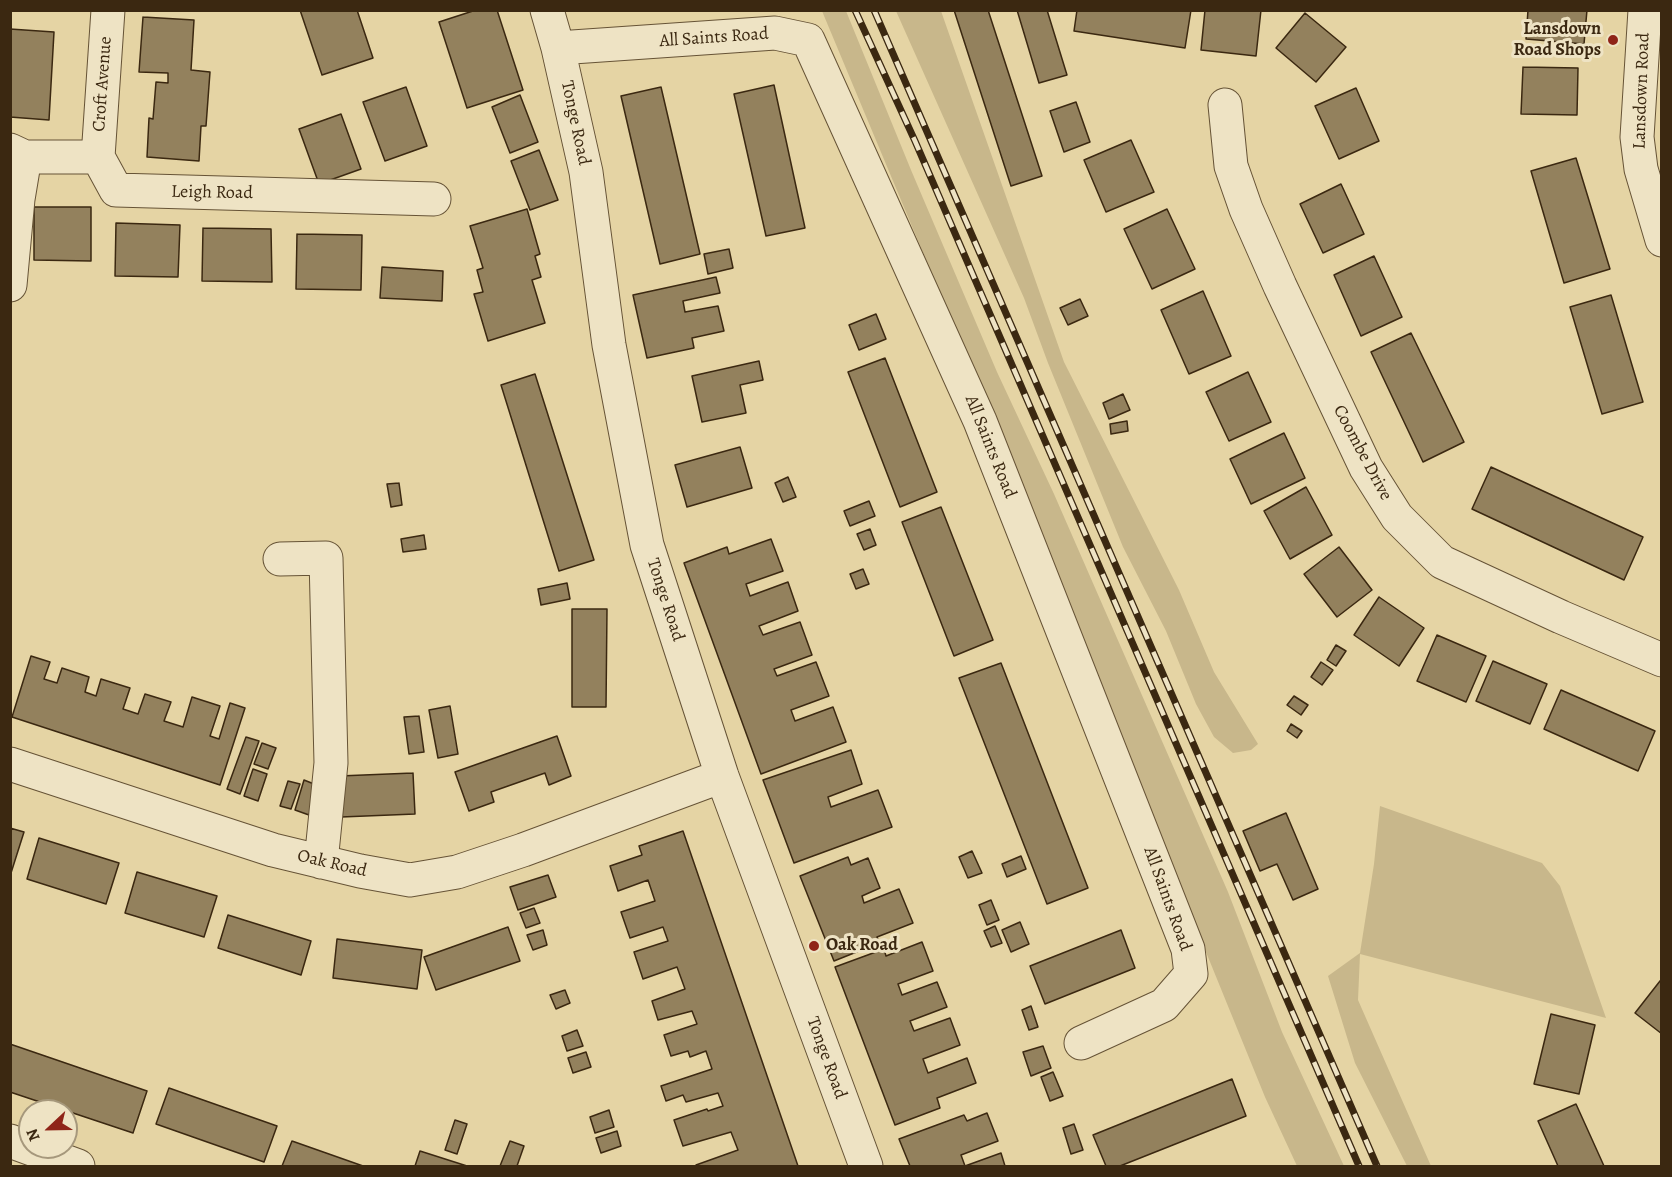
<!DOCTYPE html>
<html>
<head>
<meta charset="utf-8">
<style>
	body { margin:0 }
	#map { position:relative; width:1672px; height:1177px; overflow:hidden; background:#e5d4a4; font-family:Alegreya,serif }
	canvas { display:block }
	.frame { position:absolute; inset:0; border:12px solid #3b2811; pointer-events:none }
	.north { position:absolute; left:18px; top:1099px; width:60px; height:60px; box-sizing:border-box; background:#eee3c4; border:2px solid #a6987c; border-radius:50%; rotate:248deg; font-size:16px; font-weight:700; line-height:24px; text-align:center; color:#3b2811 }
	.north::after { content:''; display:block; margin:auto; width:21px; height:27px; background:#8f2418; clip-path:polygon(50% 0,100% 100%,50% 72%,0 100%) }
</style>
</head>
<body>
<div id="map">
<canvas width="1672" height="1177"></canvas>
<div class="frame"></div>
<div class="north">N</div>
</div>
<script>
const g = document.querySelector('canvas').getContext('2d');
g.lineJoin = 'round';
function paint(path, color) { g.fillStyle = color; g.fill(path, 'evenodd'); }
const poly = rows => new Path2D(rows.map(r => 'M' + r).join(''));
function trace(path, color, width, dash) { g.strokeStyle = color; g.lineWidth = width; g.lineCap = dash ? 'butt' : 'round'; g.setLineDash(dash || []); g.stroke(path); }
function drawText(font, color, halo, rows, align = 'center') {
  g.font = font + ' Alegreya,serif'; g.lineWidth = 6; g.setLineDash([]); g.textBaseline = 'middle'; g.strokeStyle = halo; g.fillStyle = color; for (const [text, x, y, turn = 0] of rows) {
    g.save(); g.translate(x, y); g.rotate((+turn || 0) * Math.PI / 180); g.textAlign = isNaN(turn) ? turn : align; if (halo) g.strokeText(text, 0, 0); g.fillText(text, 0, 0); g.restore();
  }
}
const green = poly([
	[822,11,846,11,911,170,997,372,1054,494,1228,892,1282,1032,1344,1166,1297,1166,1265,1097,1114,726,1075,627,1034,513,991,406,939,291],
	[896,11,941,11,1064,362,1179,590,1214,672,1258,744,1251,750,1233,753,1214,737,1196,704,1166,631,1123,547,1048,363,1024,298],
	[1380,806,1542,863,1560,886,1606,1018,1360,954,1358,1000,1431,1166,1407,1166,1355,1063,1328,976,1360,953,1374,864]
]);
const building = poly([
	[300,10,357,10,373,58,322,75,300,10],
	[476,10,497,10,523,90,467,108,439,22,476,10],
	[954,10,988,10,1042,176,1011,186,954,10],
	[1017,10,1047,10,1067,75,1039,83,1017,10],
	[1077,10,1191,10,1185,48,1074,31,1077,10],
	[1205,10,1261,10,1256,56,1201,50,1205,10],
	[1528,10,1587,10,1584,44,1526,39,1528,10],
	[1305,13,1346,47,1316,82,1276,48,1305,13],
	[143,17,194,20,191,70,210,72,206,126,201,126,199,161,147,157,149,118,153,119,156,82,168,83,168,73,139,72,143,17],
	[10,29,54,32,49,120,10,117,10,29],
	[1523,67,1578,68,1577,115,1521,114,1523,67],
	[774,85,805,228,766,236,734,94,774,85],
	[406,87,427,146,385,161,363,102,406,87],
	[661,87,700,254,660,264,621,96,661,87],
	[1356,88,1379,141,1339,159,1315,106,1356,88],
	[520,95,538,142,510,153,492,107,520,95],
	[1076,102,1090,142,1064,152,1050,111,1076,102],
	[341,114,361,169,319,184,299,129,341,114],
	[1131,140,1154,192,1106,212,1084,160,1131,140],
	[539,150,558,200,530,210,511,161,539,150],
	[1576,158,1610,269,1564,283,1531,171,1576,158],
	[1341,184,1364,234,1323,253,1300,204,1341,184],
	[34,207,91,207,91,261,34,260,34,207],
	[527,209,540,254,535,256,541,277,532,280,545,323,488,341,474,294,483,292,477,270,483,268,470,226,527,209],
	[1167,209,1195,269,1152,289,1124,229,1167,209],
	[116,223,180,225,178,277,115,276,116,223],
	[203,228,271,229,272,282,202,281,203,228],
	[297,234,362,235,361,290,296,289,297,234],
	[729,249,733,268,708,274,704,254,729,249],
	[1374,256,1402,317,1361,336,1334,275,1374,256],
	[382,267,443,271,442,301,380,298,382,267],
	[716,277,720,293,683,301,685,312,718,306,724,331,692,338,694,348,647,358,633,295,716,277],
	[1203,291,1231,356,1189,374,1161,310,1203,291],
	[1611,295,1643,402,1602,414,1570,307,1611,295],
	[1080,299,1088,316,1068,325,1060,308,1080,299],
	[876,314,886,339,859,350,849,325,876,314],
	[1411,333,1464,442,1423,462,1371,352,1411,333],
	[885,358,937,492,900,507,848,372,885,358],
	[759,361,763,380,740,385,746,413,702,422,692,376,759,361],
	[1248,372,1271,422,1229,441,1206,392,1248,372],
	[535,374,594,560,559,571,501,385,535,374],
	[1123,394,1130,410,1109,419,1103,403,1123,394],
	[1127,421,1128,431,1111,434,1110,424,1127,421],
	[1284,433,1305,478,1251,504,1230,459,1284,433],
	[740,447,752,488,687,507,675,465,740,447],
	[1491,467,1643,537,1624,580,1472,509,1491,467],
	[788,477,796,497,783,502,775,483,788,477],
	[399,483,402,505,391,507,387,484,399,483],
	[1306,487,1332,535,1290,559,1264,511,1306,487],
	[869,501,875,516,850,526,844,511,869,501],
	[941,507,993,640,954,656,902,522,941,507],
	[870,529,876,545,864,550,857,534,870,529],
	[424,535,426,549,403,552,401,539,424,535],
	[771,539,783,571,746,584,750,596,788,582,798,611,759,626,763,635,800,622,812,655,774,669,777,676,816,662,829,696,791,710,795,721,833,707,846,742,761,774,684,563,727,547,729,554,771,539],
	[1339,547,1372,590,1337,617,1304,574,1339,547],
	[863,569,869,584,856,589,850,574,863,569],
	[567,583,570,599,541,605,538,589,567,583],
	[1379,597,1424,628,1399,666,1354,635,1379,597],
	[572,609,607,609,606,707,572,707,572,609],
	[1437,635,1486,656,1466,702,1417,681,1437,635],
	[1336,645,1346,651,1336,666,1327,660,1336,645],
	[31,656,50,662,44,679,57,683,62,668,89,677,85,692,96,696,101,679,130,688,123,709,138,714,145,694,171,702,164,721,183,727,192,697,220,706,210,736,219,739,230,703,245,708,220,785,12,717,31,656],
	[1493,661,1547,684,1530,724,1476,701,1493,661],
	[1321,662,1333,670,1322,685,1311,677,1321,662],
	[1001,663,1088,888,1047,904,959,678,1001,663],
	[1561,690,1655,731,1638,771,1544,729,1561,690],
	[1294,696,1308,705,1301,715,1287,705,1294,696],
	[450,706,458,754,438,758,429,710,450,706],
	[419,716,424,752,409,754,404,717,419,716],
	[1291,724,1302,731,1297,738,1287,731,1291,724],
	[557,736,571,776,549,785,545,773,491,792,494,802,469,811,455,772,557,736],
	[246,737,259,741,240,794,227,789,246,737],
	[262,743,276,748,268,769,254,764,262,743],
	[851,750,862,784,828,797,831,807,878,790,892,827,794,863,763,780,851,750],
	[253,769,267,774,258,801,244,796,253,769],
	[413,773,415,814,341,817,339,776,413,773],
	[304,780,319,786,309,815,295,810,304,780],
	[288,781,300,784,291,809,280,806,288,781],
	[1286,813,1318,889,1293,900,1277,864,1260,871,1243,831,1286,813],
	[10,828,24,832,11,873,10,873,10,828],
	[683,831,798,1166,697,1166,696,1165,738,1150,731,1132,683,1146,674,1120,707,1109,708,1111,723,1106,718,1093,686,1102,683,1095,666,1101,661,1086,712,1069,706,1051,690,1057,688,1051,671,1056,664,1035,697,1024,692,1011,658,1020,652,1001,685,989,677,967,643,979,634,952,668,941,663,927,630,938,621,912,655,901,648,880,618,891,610,866,642,855,639,846,683,831],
	[39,838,119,863,106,904,27,879,39,838],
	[972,851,982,873,968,878,959,857,972,851],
	[1021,856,1026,869,1007,877,1002,864,1021,856],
	[848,857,851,865,868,858,880,888,862,896,864,903,899,889,913,923,877,937,879,943,834,961,800,876,848,857],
	[137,872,217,896,204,937,125,913,137,872],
	[548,875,556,897,518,910,510,887,548,875],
	[991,900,999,920,987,925,979,905,991,900],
	[534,908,540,923,526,928,520,913,534,908],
	[228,915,311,941,301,975,218,948,228,915],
	[1020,922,1029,944,1011,952,1002,930,1020,922],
	[995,926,1002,943,991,947,984,931,995,926],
	[508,927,520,961,436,990,424,957,508,927],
	[543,930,547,945,533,950,527,935,543,930],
	[1121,930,1135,968,1045,1004,1030,966,1121,930],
	[337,939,422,950,417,989,333,978,337,939],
	[922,942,933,971,898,984,902,995,937,982,947,1007,910,1021,914,1031,950,1018,960,1045,923,1059,928,1073,967,1058,976,1083,937,1098,940,1108,895,1125,835,967,884,949,886,956,922,942],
	[1660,981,1662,983,1662,1034,1635,1013,1660,981],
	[565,990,570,1003,556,1009,550,995,565,990],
	[1031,1006,1038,1027,1029,1030,1022,1010,1031,1006],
	[1551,1014,1595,1025,1579,1094,1534,1084,1551,1014],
	[577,1030,583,1046,567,1051,562,1036,577,1030],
	[10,1044,147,1091,133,1133,10,1092,10,1044],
	[1043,1046,1051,1068,1031,1076,1023,1052,1043,1046],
	[586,1052,591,1067,573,1073,568,1058,586,1052],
	[1053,1072,1063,1096,1050,1101,1041,1077,1053,1072],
	[1232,1079,1246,1116,1120,1166,1106,1166,1093,1135,1232,1079],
	[169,1088,277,1126,264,1162,156,1124,169,1088],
	[1576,1104,1604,1166,1558,1166,1538,1121,1576,1104],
	[609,1110,614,1127,595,1133,590,1117,609,1110],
	[987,1113,998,1141,961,1155,965,1166,1001,1153,1005,1166,910,1166,899,1139,964,1115,967,1121,987,1113],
	[455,1120,467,1124,457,1154,445,1150,455,1120],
	[1074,1124,1083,1150,1071,1154,1063,1128,1074,1124],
	[617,1131,621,1146,601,1153,596,1138,617,1131],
	[292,1141,363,1166,282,1166,292,1141],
	[510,1141,524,1146,517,1166,500,1166,510,1141],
	[420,1151,467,1166,415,1166,420,1151]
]);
const minor = poly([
	[547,10,558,48,586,172,609,345,647,545,722,776,866,1166],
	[1645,10,1637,137,1641,169,1662,240],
	[558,48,775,33,808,40,980,421,1188,949,1191,974,1164,1005,1081,1043],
	[1225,105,1231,166,1246,209,1280,286,1366,468,1397,517,1442,562,1561,617,1662,660],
	[10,150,25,157,98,157,116,190,434,199],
	[98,157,108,10],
	[10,285,18,199,25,157],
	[280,559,326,558,331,763,321,862],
	[10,764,273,850,360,871,410,880,457,872,523,850,722,776],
	[10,1141,78,1166]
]);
const rail = poly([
	[855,10,915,141,1359,1166],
	[874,10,1377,1166]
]);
const markers = [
	[1613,40,6,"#8f2418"],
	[814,946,6,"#8f2418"]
];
const poiNames = [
	["Lansdown",1601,30],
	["Road Shops",1601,51],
	["Oak Road",826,946,"left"]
];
const streetNames = [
	["All Saints Road",714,38,-4],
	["Croft Avenue",103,84,-86],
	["Lansdown Road",1642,91,-88],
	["Tonge Road",575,123,78],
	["Leigh Road",212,193,1],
	["All Saints Road",990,447,68],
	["Coombe Drive",1362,453,62],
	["Tonge Road",665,600,72],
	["Oak Road",332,864,13],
	["All Saints Road",1167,899,70],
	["Tonge Road",826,1058,70]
];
paint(green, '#c8b78b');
paint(building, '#93815d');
trace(building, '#3b2811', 1.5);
trace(minor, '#665336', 35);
trace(minor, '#eee3c4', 33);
trace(rail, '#3b2811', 7);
trace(rail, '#eee3c4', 4.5, [14]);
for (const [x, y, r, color] of markers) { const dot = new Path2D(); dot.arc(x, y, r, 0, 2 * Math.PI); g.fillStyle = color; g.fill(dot); trace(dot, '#eee3c4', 2); }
drawText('bold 18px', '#3b2811', '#eee3c4', poiNames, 'right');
drawText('18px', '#3b2811', '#eee3c4', streetNames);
</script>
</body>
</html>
